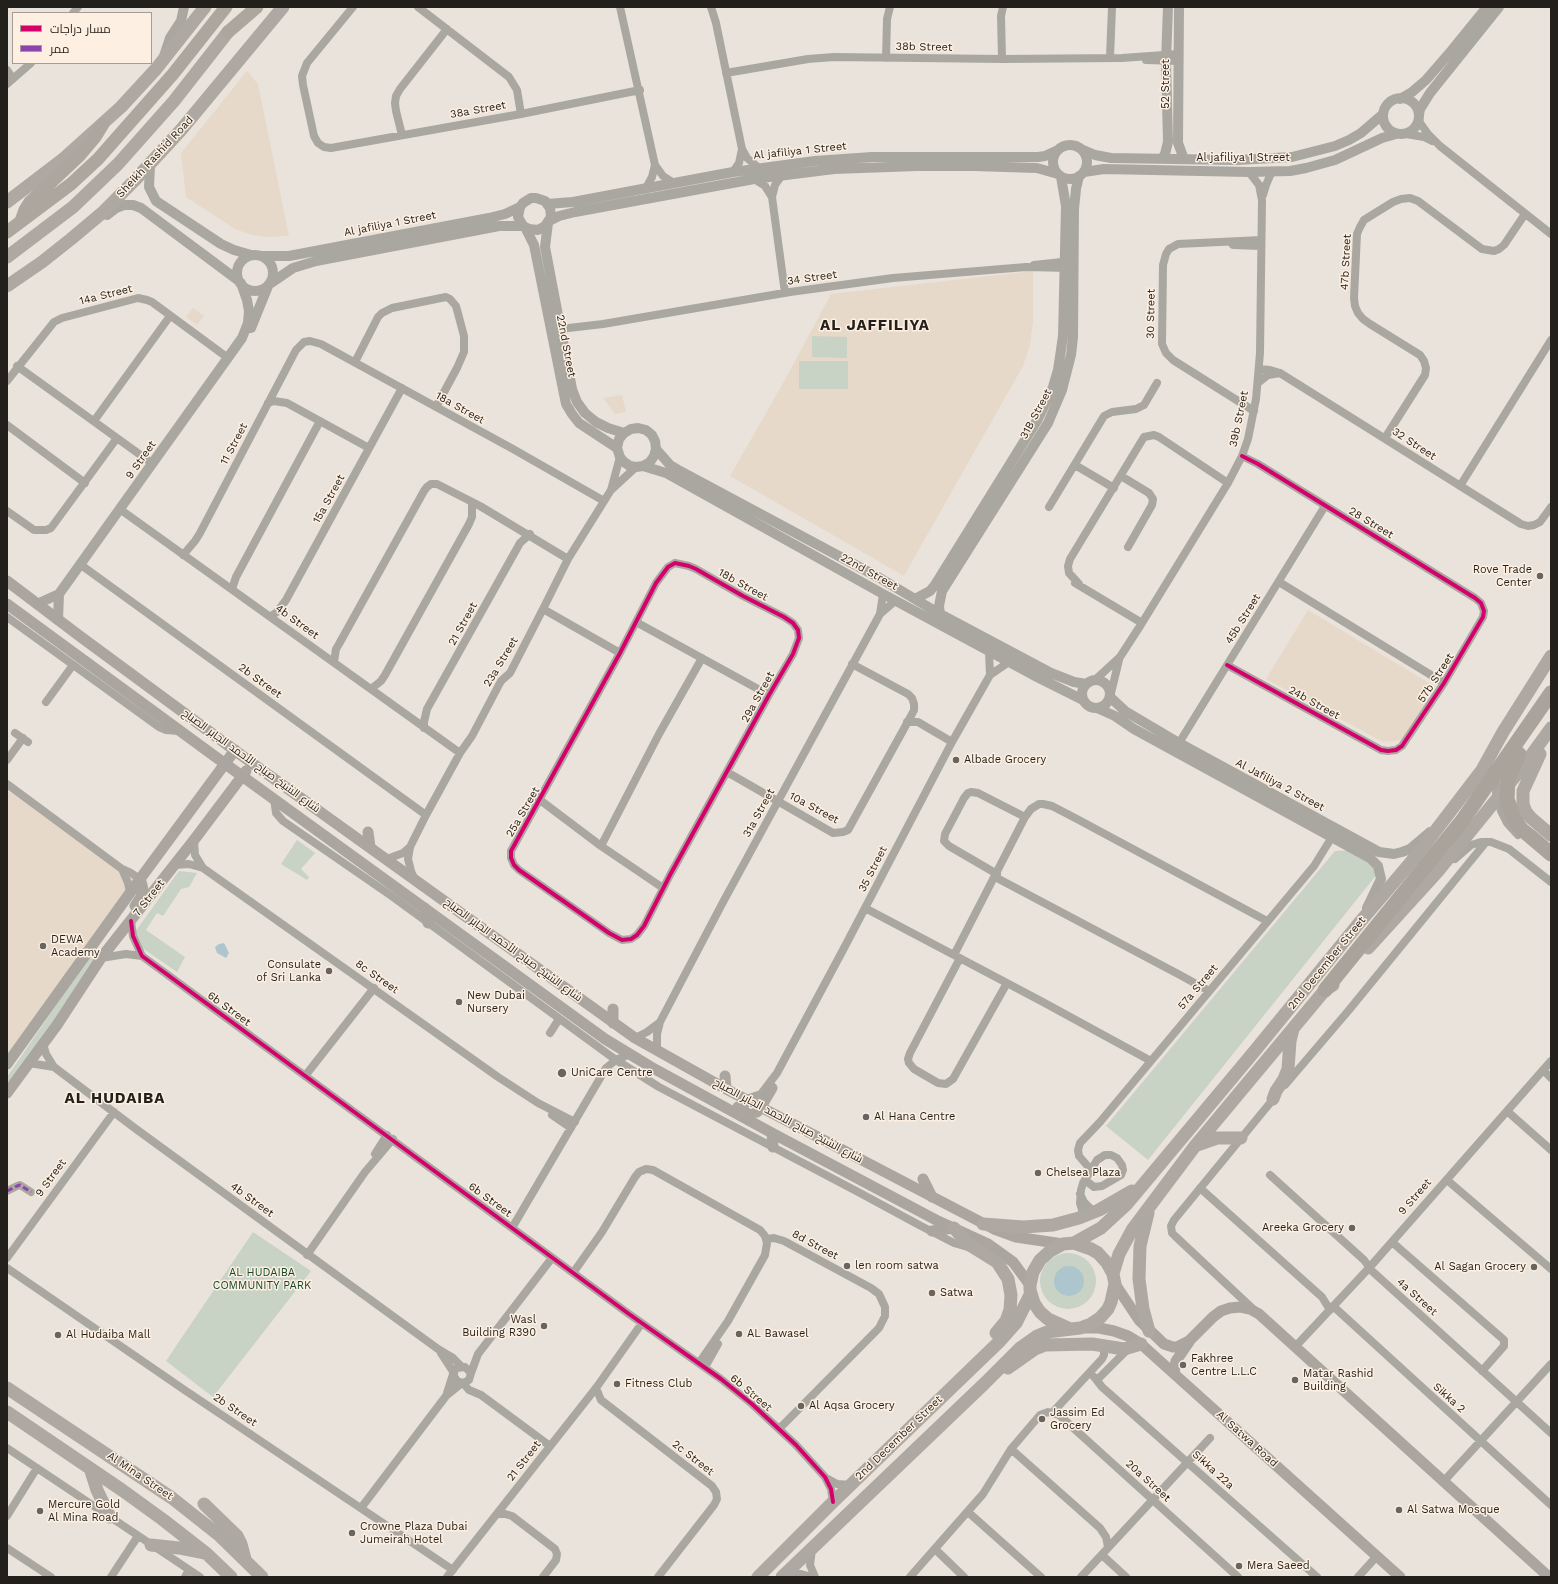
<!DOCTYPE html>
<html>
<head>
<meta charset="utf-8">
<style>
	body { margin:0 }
	#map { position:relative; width:1558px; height:1584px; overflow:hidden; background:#eae3db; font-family:"Work Sans",Cairo,sans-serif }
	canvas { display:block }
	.frame { position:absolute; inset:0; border:8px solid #231f1a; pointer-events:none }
	.legend { position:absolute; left:12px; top:12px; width:140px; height:52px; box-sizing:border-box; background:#fdf0e2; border:1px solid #a69c92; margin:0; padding:5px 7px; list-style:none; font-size:12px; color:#231f1a }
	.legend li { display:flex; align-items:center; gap:8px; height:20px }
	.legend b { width:20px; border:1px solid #a69c92 }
</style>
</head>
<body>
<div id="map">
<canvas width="1558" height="1584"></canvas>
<div class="frame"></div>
<ul class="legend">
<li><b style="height:5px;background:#d6006c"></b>مسار دراجات</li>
<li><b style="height:5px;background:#8e44ad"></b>ممر</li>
</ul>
</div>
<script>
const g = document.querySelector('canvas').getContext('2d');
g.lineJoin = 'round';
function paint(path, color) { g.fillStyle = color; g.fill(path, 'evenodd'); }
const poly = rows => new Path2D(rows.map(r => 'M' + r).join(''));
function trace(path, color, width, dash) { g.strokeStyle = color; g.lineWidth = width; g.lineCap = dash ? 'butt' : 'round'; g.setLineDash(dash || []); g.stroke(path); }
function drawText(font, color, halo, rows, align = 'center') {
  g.font = font + ' "Work Sans",Cairo,sans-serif'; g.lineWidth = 3; g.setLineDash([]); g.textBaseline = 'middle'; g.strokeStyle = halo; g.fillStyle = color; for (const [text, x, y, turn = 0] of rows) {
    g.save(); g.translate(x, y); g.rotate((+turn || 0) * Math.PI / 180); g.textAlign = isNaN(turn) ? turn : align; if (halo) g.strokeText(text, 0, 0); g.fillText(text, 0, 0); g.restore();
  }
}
const built = poly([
	[247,71,258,84,289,236,266,237,252,235,235,229,186,197,181,153],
	[1033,271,1033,322,1030,345,1023,366,904,576,730,476,781,387,831,294],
	[193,308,204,316,197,325,186,317],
	[622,395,626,412,615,414,603,398],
	[1308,610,1429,683,1427,701,1402,740,1383,742,1266,679],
	[7,790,140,879,7,1060]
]);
const green = poly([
	[812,336,847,337,847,358,812,357],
	[799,361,848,361,848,389,799,389],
	[297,840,315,853,301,869,309,877,307,880,281,864],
	[1355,850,1378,872,1374,878,1148,1160,1106,1126,1335,851],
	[179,871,197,873,189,887,181,889,163,916,157,913,146,930,185,957,177,972,135,943,135,932],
	[89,957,96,959,7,1088,7,1077],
	[253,1232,311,1271,213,1397,166,1361],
	'1040 1281a28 28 0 1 1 56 0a28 28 0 1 1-56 0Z'
]);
const water = poly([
	[224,943,229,953,226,958,217,953,215,947,219,944],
	'1054 1281a15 15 0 1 1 30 0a15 15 0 1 1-30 0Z'
]);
const minor = poly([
	[353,7,307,63,302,76,303,85,314,136,318,143,324,147,331,148,521,114,640,90],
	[418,7,509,77,517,90,521,114],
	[620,7,655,165,663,176,674,183],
	[711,7,716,23,742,149,739,163,733,172],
	[73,13,78,7],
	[886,58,887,19,890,7],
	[1110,58,1112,7],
	[1002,59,1001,16,1003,7],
	[1146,60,1178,61],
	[7,70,13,79],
	[726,73,808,59,834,57,1002,59,1122,58,1178,54],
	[7,84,31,63],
	[1418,120,1428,134,1440,146,1551,234],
	[1406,134,1424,137,1432,141],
	[402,135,396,111,395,103,396,96,400,89,447,29],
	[742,149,747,158,759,168],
	[782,175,775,185,772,197,785,293],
	[754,179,765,186,772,197],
	[646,188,652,177,655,165],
	[1263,195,1266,185,1272,171],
	[1233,245,1261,246],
	[1034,265,1071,261],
	[560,329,603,324,790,292,893,278,1026,267,1069,268],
	[355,362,378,317,382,313,392,308,446,297,450,299,456,306,464,336,464,352,457,368,436,407],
	[17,366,153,464],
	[1259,369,1270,370,1280,373,1521,524,1528,526,1534,525,1540,522,1551,507],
	[7,381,54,322,62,318,138,298,147,300,152,302,228,358],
	[1258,383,1268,375,1280,373],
	[268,403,274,401,287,403,369,448],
	[1254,411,1173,360,1166,353,1162,344,1163,265,1166,254,1169,249,1178,244,1261,240],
	[94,421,170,316],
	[7,425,85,483],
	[1385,438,1425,375,1426,368,1424,361,1420,355,1370,324,1363,319,1358,313,1355,306,1354,298,1357,234,1360,227,1364,220,1393,202,1401,199,1410,198,1418,201,1482,249,1494,251,1499,249,1504,245,1525,214],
	[1075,465,1114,488],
	[1121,476,1149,493,1153,499,1152,505,1128,547],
	[1460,486,1551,340],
	[611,490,620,457],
	[1049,507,1104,416,1112,412,1136,409,1144,405,1157,383],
	[121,510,460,753],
	[7,511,34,530,46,530,51,528,117,438],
	[183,555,195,541,200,533,296,350,304,342,310,341,321,344,513,449,604,501],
	[675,563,689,566,696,569,743,596,784,617,793,623,798,630,799,638,793,654,769,695,670,875,644,926,637,935,631,939,622,940,609,933,519,870,514,865,511,858,511,851,620,653,656,583,668,567,675,563],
	[81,565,426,815],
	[1279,582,1444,683],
	[1075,583,1142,623],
	[1079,584,1069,573,1068,566,1070,559,1144,437,1154,435,1159,437,1228,483],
	[232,589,236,577,320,421],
	[543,609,620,653],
	[880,614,895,601],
	[271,616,277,612,286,600,402,388],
	[7,617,159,727,166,730,180,731],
	[636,622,769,695],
	[989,652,990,675],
	[334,662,336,649,339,644,424,491,427,487,431,484,437,484,480,506,568,559],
	[1227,665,1381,750,1388,751,1396,750,1402,746,1444,683,1483,617,1484,611,1481,603,1475,598,1258,464,1242,456],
	[1095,680,1120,657,1142,623,1228,483,1242,456,1248,439,1256,399,1260,353,1262,200,1259,185,1249,172],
	[371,689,381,681,385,675,469,524,472,517,472,502],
	[1111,693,1119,660],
	[46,702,73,665],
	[907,722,918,722,952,742],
	[424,728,424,722,427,709,520,543,530,534],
	[15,733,28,742],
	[1179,743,1325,506],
	[7,760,23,738],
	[727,772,833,833,843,832,848,830,911,716,914,710,914,704,912,698,908,694,852,664],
	[1497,775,1496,793,1501,811,1507,823,1518,835],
	[7,784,122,869,131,873,140,879],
	[274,799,276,813,283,821,393,897,616,1060,659,1087,860,1193,921,1226,954,1243,971,1248],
	[540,800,601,846,663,888],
	[194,840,195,855,203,868,498,1077,538,1103,575,1122],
	[601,846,659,734,702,658],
	[387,859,403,853,410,847],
	[1455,859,1471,845,1481,842,1491,842,1509,849,1551,882],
	[175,865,189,864,203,868],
	[122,869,128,883,130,893],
	[997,874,949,846,944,841,945,834,964,798,968,793,971,792,978,793,1025,817],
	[995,877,1180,975,1209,991],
	[414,878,411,871,408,859,410,847,426,815,460,753,472,736,501,681,510,673,543,609,568,559,611,490,636,467],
	[865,908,1041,1001,1151,1061],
	[131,921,133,936,142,956,629,1314,721,1379,752,1404,796,1445,825,1477,831,1489,833,1502],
	[954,955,1025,817,1031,809,1039,804,1043,804,1052,806,1077,819,1267,921],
	[101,958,126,954,142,956],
	[960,958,910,1053,908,1059,909,1063,914,1069,938,1083,946,1084,953,1079,1007,983],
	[550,1033,559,1019],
	[635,1038,647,1032,659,1023],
	[43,1044,46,1054,54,1067,136,1129,438,1349,453,1358,461,1366],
	[657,1051,657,1034,660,1022,722,904,880,614,883,594],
	[29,1063,54,1067],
	[1543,1070,1551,1078],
	[305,1076,374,988],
	[1285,1085,1349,1010,1486,842],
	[746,1099,761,1094,777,1073,843,950,952,742,990,675,1009,662],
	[1507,1111,1551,1150],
	[552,1115,571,1128],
	[375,1154,387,1135],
	[1091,1170,1079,1156,1078,1150,1080,1143,1100,1122,1314,866,1332,837],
	[1270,1175,1364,1260,1372,1271,1551,1433],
	[1447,1180,1551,1269],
	[1200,1188,1322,1297,1330,1310],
	[7,1191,17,1186,20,1185,31,1192],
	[1080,1194,1084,1202,1094,1212],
	[1084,1216,1080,1203,1081,1190,1083,1183,1085,1180,1097,1160,1105,1155,1111,1155,1117,1158,1122,1165,1123,1170,1121,1175,1102,1186,1094,1187,1085,1180],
	[512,1228,606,1068,616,1060,630,1054],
	[767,1239,774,1238,784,1241,871,1288,879,1294,885,1307,885,1316,879,1328,779,1429],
	[1392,1242,1504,1340,1504,1346,1482,1371],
	[307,1255,365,1172,393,1139],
	[7,1258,114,1112],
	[7,1268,186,1391,453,1570],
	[573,1273,602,1232,635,1177,639,1172,646,1169,653,1170,760,1230,765,1236,767,1243,765,1255,728,1321,699,1363],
	[1333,1306,1551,1505],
	[1253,1309,1175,1236,1172,1233,1171,1226,1174,1220,1275,1097],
	[1295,1347,1369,1268,1551,1061],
	[441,1353,454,1373],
	[705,1367,718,1344],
	[471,1373,478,1354,552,1258],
	[1093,1376,1095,1378,1099,1378,1128,1349],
	[1095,1378,1102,1387,1317,1577],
	[463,1383,469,1390,481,1395,550,1446],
	[596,1388,601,1400,712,1486,716,1492,717,1499,714,1505,658,1577],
	[447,1393,454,1371,457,1368,465,1367,471,1373,469,1380,463,1383,457,1381,454,1376],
	[1053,1412,1102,1359,1104,1355,1104,1345],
	[7,1448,200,1577],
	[1011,1449,1100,1528,1106,1537,1108,1547],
	[828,1479,837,1484,851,1485],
	[1443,1482,1551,1364],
	[361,1508,446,1396,462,1383],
	[968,1512,1041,1577],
	[497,1514,505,1514,512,1516,555,1549,557,1554,556,1560,543,1577],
	[7,1516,37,1468],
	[7,1548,51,1577],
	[812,1549,810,1565,815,1577],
	[935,1549,964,1577],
	[1102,1555,1126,1577],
	[785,1574,801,1574,812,1577],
	[111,1577,138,1536],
	[185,1577,189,1570],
	[447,1577,596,1388,642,1323],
	[910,1577,983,1494,1011,1449,1040,1415,1048,1412,1059,1415,1238,1577],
	[1081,1577,1210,1438],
	[1358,1577,1377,1556]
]);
const tertiary = poly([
	[1179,7,1178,143,1184,159],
	[164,56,170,38,181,21,184,7],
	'1383 116a18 18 0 1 1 36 0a18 18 0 1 1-36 0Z',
	[1400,99,1412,92,1426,80,1452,50,1487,7],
	[1419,115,1420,109,1430,93,1499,7],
	'1053 162a17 17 0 1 1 34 0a17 17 0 1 1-34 0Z',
	[1081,149,1095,155,1111,158,1236,160,1292,157,1335,146,1349,140,1361,133,1383,114],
	[1162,159,1165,154,1168,142,1166,61,1168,7],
	[150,165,149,187,156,201,221,244,234,250,251,255],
	[1084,172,1104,169,1249,172,1290,171,1306,168,1335,160,1382,138,1396,134],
	[547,204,573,202,733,172,815,161,872,157,1038,157,1045,156,1058,150],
	[107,215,116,208,124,205,133,205,141,208,239,281],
	[549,221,559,216,575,212,754,179,834,169,917,166,974,166,1037,168,1058,174],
	[548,223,545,247,572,389,577,402,585,413,596,422,608,428,624,433],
	[525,227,534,245,566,404,572,414,579,423,617,448],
	'237 273a18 18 0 1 1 36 0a18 18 0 1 1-36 0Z',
	[263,256,289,256,489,218,505,214,520,207],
	[271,283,293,268,316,261,499,226,523,226,529,229,538,230,545,226,551,217,550,208,545,201,536,198,531,198,523,203,520,207,518,217,523,226],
	[251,328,268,286],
	[656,449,670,465,680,471,878,577,940,614,1051,673,1074,682,1086,684],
	[643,466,650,462,654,456,656,449,655,441,652,435,646,430,638,428,631,429,624,433,619,439,617,448,620,457,624,462,630,466,636,467,643,466,666,473,883,594,1039,678,1083,700],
	[915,599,930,591,935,585,1038,419,1053,387,1058,370,1063,336,1066,206,1061,177],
	[37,604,59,594,242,338,248,323,249,311,247,300,241,283],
	[940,614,939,606,942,591,1048,423,1062,390,1071,355,1073,337,1074,209,1076,189,1079,176],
	[58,620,59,594],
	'1082 694a14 14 0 1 1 28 0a14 14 0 1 1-28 0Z',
	[1110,697,1125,711,1179,743,1379,852,1394,854,1402,852,1410,849,1430,832],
	[1097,708,1115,716,1134,729,1370,858,1378,866,1381,879,1367,908]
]);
const secondary = poly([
	[7,581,81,637,252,763,635,1038,726,1089,994,1229,1016,1237,1063,1244],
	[7,604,213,755,605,1039,651,1067,772,1133,938,1221,988,1244,1013,1262,1030,1285],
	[368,832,370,847],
	[135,906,141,897,143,891,142,885,140,879],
	[425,908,428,923],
	[613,1023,613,1009],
	[7,1064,140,879,235,750],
	[725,1076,726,1089],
	[7,1093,57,1025,101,958,194,840,246,771],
	[738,1107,750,1113,757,1112,761,1107,772,1088],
	[772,1133,773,1147],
	[923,1179,932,1197],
	[932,1231,954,1228],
	[1115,1284,1139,1320,1164,1344,1173,1347,1177,1347,1189,1341,1213,1317,1221,1311,1230,1308,1240,1307,1250,1309,1259,1314,1549,1577],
	[1083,1328,1099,1328,1114,1331,1128,1336,1141,1344,1400,1577],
	[1174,1373,1176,1361,1189,1342]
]);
const primary = poly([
	[7,202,62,160,121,107,156,69,205,7],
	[7,257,73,207,118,164,174,101,228,32],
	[7,286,42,262,71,239,102,213,134,181,181,130,283,7],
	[1540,754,1523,791,1523,804,1526,812,1531,818,1551,835],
	[1368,948,1439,870,1522,768,1551,728],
	[1273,1099,1276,1091,1284,1079,1288,1069,1290,1041,1293,1029],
	[1197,1145,1217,1138,1241,1138],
	[1148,1213,1140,1246,1139,1279,1143,1309,1149,1331],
	[983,1224,1023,1227,1053,1225,1079,1218,1099,1210,1132,1191],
	[954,1228,968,1244,997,1262,1008,1279,1011,1295,1010,1310,1006,1321,996,1333],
	[1074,1243,1101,1228,1126,1205,1253,1053,1360,922,1417,855,1482,770,1503,732,1551,656],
	[1113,1274,1119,1254,1132,1230,1195,1146,1325,990,1333,985],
	[1008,1368,1035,1349,1045,1345,1092,1344,1124,1349,1141,1344],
	[7,1388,172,1498,220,1536,262,1577],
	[7,1412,122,1490,162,1519,207,1554,231,1577],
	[90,1468,97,1490,110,1517],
	[204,1504,237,1536,241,1544,245,1559],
	[151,1545,179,1548,204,1553],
	[758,1577,833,1502,1000,1341,1016,1323,1031,1293],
	[782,1577,985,1383,1020,1348,1037,1336,1047,1332,1080,1328,1091,1324,1100,1318,1108,1309,1111,1302,1115,1284,1113,1274,1107,1263,1098,1253,1091,1249,1074,1243,1063,1244,1050,1251,1040,1260,1033,1272,1030,1285,1030,1290,1034,1303,1040,1312,1048,1319,1068,1328]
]);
const trunk = poly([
	[228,32,257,7],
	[21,221,25,210,30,202,79,156,95,137,103,124],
	[7,232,71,184,98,159,173,74,226,7]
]);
const motorway = poly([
	[1531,837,1551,854],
	[1325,990,1462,821,1551,693]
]);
const motorwayBridge = poly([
	[1519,754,1508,779,1507,799,1514,818,1521,829,1531,837]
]);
const quiet = poly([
	[7,1191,17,1186,20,1185,31,1192]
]);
const cycleway = poly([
	[675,563,689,566,696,569,743,596,784,617,793,623,798,630,799,638,793,654,769,695,670,875,644,926,637,935,631,939,622,940,609,933,519,870,514,865,511,858,511,851,620,653,656,583,668,567,675,563],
	[1227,665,1381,750,1388,751,1396,750,1402,746,1444,683,1483,617,1484,611,1481,603,1475,598,1258,464,1242,456],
	[131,921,133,936,142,956,629,1314,721,1379,752,1404,796,1445,825,1477,831,1489,833,1502]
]);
const markers = [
	[1540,576,4,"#69645e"],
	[956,760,4,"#69645e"],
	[43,946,4,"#69645e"],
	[329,971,4,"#69645e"],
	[459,1002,4,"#69645e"],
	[562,1073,5,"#69645e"],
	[866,1117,4,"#69645e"],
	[1038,1173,4,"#69645e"],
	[1352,1228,4,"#69645e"],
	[847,1266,4,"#69645e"],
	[1534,1267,4,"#69645e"],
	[932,1293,4,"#69645e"],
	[544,1326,4,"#69645e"],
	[739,1334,4,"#69645e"],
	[58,1335,4,"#69645e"],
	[1183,1365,4,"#69645e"],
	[1295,1380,4,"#69645e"],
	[617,1384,4,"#69645e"],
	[801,1406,4,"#69645e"],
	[1042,1419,4,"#69645e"],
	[1399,1510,4,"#69645e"],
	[40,1511,4,"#69645e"],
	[352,1533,4,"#69645e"],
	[1239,1566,4,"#69645e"]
];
const streetNames = [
	["38b Street",924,47,1],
	["52 Street",1166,84,-90],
	["38a Street",478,110,-10],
	["Al jafiliya 1 Street",800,151,-6],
	["Sheikh Rashid Road",155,157,-47],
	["Al jafiliya 1 Street",1243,158],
	["Al jafiliya 1 Street",390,224,-11],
	["47b Street",1346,262,-87],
	["34 Street",812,278,-8],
	["14a Street",106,295,-14],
	["30 Street",1151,314,-89],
	["22nd Street",566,346,79],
	["18a Street",460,408,29],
	["31B Street",1036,414,-62],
	["39b Street",1239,419,-78],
	["11 Street",234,444,-62],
	["32 Street",1414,444,33],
	["9 Street",141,460,-55],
	["15a Street",329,499,-61],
	["28 Street",1371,523,31],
	["22nd Street",869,572,29],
	["18b Street",743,585,29],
	["45b Street",1243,619,-58],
	["4b Street",297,622,36],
	["21 Street",463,624,-61],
	["23a Street",501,662,-59],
	["57b Street",1436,678,-57],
	["2b Street",260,681,36],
	["29a Street",758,697,-61],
	["24b Street",1314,703,29],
	["شارع الشيخ صباح الأحمد الجابر الصباح",251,761,36],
	["Al Jafiliya 2 Street",1280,785,28],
	["10a Street",814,808,28],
	["25a Street",523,812,-60],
	["31a Street",759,813,-61],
	["35 Street",873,869,-63],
	["7 Street",149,898,-52],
	["شارع الشيخ صباح الأحمد الجابر الصباح",513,950,36],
	["2nd December Street",1327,963,-51],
	["8c Street",377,977,35],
	["57a Street",1198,987,-50],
	["6b Street",229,1009,36],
	["شارع الشيخ صباح الأحمد الجابر الصباح",788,1121,28],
	["9 Street",51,1178,-54],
	["9 Street",1415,1197,-49],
	["4b Street",252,1200,36],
	["6b Street",490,1200,36],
	["8d Street",815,1245,28],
	["4a Street",1417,1297,42],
	["6b Street",751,1393,40],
	["Sikka 2",1449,1398,42],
	["2b Street",235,1410,34],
	["2nd December Street",899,1438,-44],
	["Al Satwa Road",1247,1439,42],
	["2c Street",693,1458,38],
	["21 Street",524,1461,-52],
	["Sikka 22a",1213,1470,42],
	["Al Mina Street",140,1476,34],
	["20a Street",1148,1481,42]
];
const poiNames = [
	["Rove Trade",1532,570,"right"],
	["Center",1532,583,"right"],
	["Albade Grocery",964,760],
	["DEWA",51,940],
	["Academy",51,953],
	["Consulate",321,965,"right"],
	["of Sri Lanka",321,978,"right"],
	["New Dubai",467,996],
	["Nursery",467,1009],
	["UniCare Centre",571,1073],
	["Al Hana Centre",874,1117],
	["Chelsea Plaza",1046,1173],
	["Areeka Grocery",1344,1228,"right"],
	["len room satwa",855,1266],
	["Al Sagan Grocery",1526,1267,"right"],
	["Satwa",940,1293],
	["Wasl",536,1320,"right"],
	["Building R390",536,1333,"right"],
	["AL Bawasel",747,1334],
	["Al Hudaiba Mall",66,1335],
	["Fakhree",1191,1359],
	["Centre L.L.C",1191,1372],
	["Matar Rashid",1303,1374],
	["Building",1303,1387],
	["Fitness Club",625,1384],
	["Al Aqsa Grocery",809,1406],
	["Jassim Ed",1050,1413],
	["Grocery",1050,1426],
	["Mercure Gold",48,1505],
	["Al Mina Road",48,1518],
	["Al Satwa Mosque",1407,1510],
	["Crowne Plaza Dubai",360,1527],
	["Jumeirah Hotel",360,1540],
	["Mera Saeed",1247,1566]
];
const parkNames = [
	["AL HUDAIBA",262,1273],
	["COMMUNITY PARK",262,1286]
];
const districtNames = [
	["AL JAFFILIYA",875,326],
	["AL HUDAIBA",115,1099]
];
paint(built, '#e6d9ca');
paint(green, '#c8d2c5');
paint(water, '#adc6cd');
trace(minor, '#aaa7a1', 8);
trace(tertiary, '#aaa7a1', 10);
trace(secondary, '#aaa69f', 11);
trace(primary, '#aea8a2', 13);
trace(trunk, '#aca69f', 13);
trace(motorway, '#a9a39c', 15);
trace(motorwayBridge, '#a9a39c', 15);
trace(quiet, '#8e44ad', 3, [6, 3]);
trace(cycleway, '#d6006c', 4);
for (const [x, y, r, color] of markers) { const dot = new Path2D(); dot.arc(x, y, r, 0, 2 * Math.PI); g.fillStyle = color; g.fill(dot); trace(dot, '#fdf0e2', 1.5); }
drawText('11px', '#231f1a', '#fdf0e2', streetNames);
drawText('11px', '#231f1a', '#fdf0e2', poiNames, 'left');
drawText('11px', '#15482a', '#fdf0e2', parkNames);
g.letterSpacing = '1px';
drawText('bold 15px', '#231f1a', '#fdf0e2', districtNames);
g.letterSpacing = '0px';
</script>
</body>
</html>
